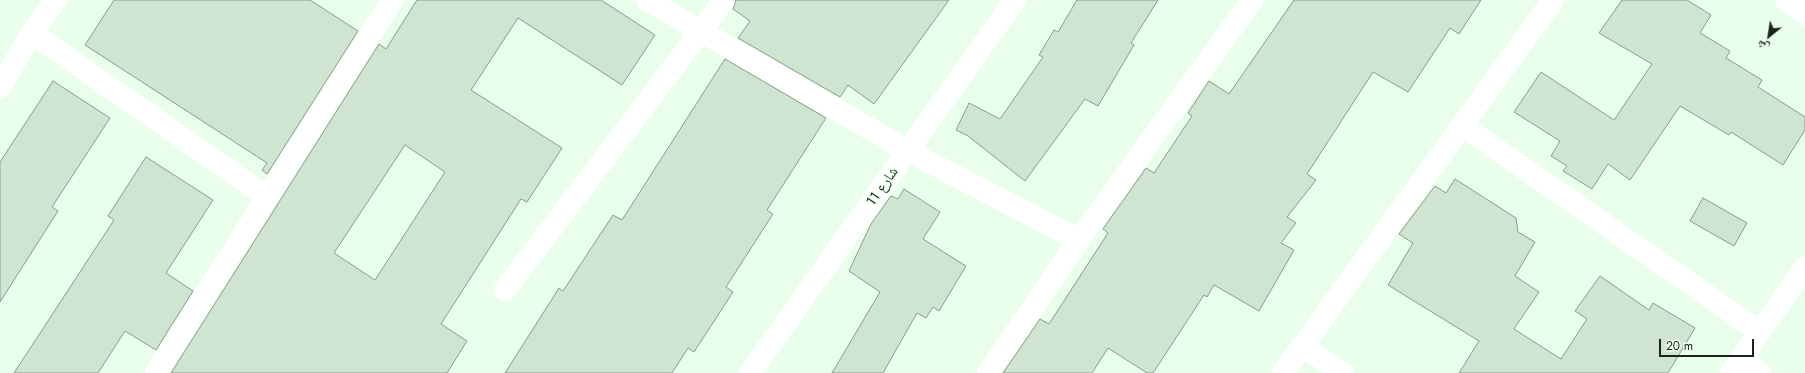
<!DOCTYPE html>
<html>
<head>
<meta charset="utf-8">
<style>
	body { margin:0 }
	#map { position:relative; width:1805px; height:373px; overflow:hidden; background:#eafeec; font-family:Jost,"Noto Naskh Arabic",sans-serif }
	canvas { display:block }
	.north { position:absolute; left:1749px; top:16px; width:40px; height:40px; -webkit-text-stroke:3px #eafeec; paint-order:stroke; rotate:210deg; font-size:11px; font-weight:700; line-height:16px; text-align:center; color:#1c231d }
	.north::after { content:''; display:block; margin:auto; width:14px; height:18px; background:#1c231d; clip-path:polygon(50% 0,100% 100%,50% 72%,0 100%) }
	.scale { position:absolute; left:1659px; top:339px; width:95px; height:18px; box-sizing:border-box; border:2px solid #1c231d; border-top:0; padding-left:5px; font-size:12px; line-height:14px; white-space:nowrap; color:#1c231d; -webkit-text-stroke:3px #eafeec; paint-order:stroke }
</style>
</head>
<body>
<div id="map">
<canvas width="1805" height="373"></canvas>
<div class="north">ش</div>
<div class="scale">20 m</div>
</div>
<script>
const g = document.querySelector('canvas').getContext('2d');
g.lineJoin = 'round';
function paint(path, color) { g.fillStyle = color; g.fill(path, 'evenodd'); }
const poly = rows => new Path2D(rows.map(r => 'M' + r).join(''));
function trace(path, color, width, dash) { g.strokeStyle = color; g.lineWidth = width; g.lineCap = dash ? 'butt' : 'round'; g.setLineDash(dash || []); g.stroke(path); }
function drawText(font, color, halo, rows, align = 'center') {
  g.font = font + ' Jost,"Noto Naskh Arabic",sans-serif'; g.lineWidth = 3; g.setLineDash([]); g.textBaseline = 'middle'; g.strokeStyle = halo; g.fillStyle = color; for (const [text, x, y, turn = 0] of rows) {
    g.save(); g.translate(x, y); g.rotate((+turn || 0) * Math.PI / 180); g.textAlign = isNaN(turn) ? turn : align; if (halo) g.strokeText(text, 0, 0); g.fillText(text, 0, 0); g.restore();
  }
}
const building = poly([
	[114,0,310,0,358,31,267,174,262,170,267,163,85,45,114,0],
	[417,0,601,0,655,35,622,85,518,18,471,90,562,148,527,202,521,199,441,324,467,341,447,373,171,373,379,44,386,49,417,0],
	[405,145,445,172,375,280,334,253,405,145],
	[736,0,949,0,874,104,848,85,840,97,738,38,750,21,733,9,736,0],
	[1077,0,1158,0,1131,43,1134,45,1098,106,1085,99,1025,181,968,136,956,130,969,103,1000,119,1043,57,1039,55,1054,30,1058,32,1077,0],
	[1294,0,1481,0,1459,34,1450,28,1408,92,1373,72,1307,174,1316,180,1287,217,1296,223,1281,243,1294,250,1259,311,1214,285,1207,297,1204,295,1153,373,1147,373,1108,348,1092,373,1003,373,1040,319,1049,324,1108,233,1103,229,1146,168,1154,173,1192,116,1188,113,1209,81,1229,94,1294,0],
	[1622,0,1687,0,1711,15,1700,33,1730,51,1726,58,1762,80,1758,87,1805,117,1805,130,1783,165,1731,132,1729,135,1680,106,1630,180,1608,164,1592,189,1563,171,1567,166,1551,156,1560,141,1514,112,1541,72,1614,120,1652,64,1599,33,1622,0],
	[725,59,826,118,767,210,773,214,726,287,733,292,694,352,688,348,672,373,505,373,559,288,563,291,613,215,622,220,725,59],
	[53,81,110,118,52,207,58,211,0,302,0,162,53,81],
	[146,157,213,200,166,273,193,291,156,350,125,331,98,373,14,373,114,220,108,216,146,157],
	[1455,179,1516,218,1518,232,1535,242,1515,276,1539,292,1514,329,1561,359,1587,319,1575,311,1600,276,1649,310,1653,303,1695,328,1668,373,1459,373,1479,341,1388,285,1413,243,1399,234,1435,186,1446,193,1455,179],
	[904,189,940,212,923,239,966,266,939,311,933,307,926,318,917,313,883,373,832,373,880,292,849,271,871,224,891,196,898,199,904,189],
	[1703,198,1747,223,1734,246,1690,221,1703,198]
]);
const minor = poly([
	[647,0,908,151,1079,240],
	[1786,0,1805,14],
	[32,33,267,197],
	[0,87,32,33,56,0],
	[1463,126,1760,332],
	[505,290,724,0],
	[1303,346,1342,373],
	[1741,359,1760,373],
	[156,373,392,0],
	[750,373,1015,0],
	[988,373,1079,240,1252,0],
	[1283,373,1553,0],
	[1731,373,1805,267]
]);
const streetNames = [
	["شارع 11",883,187,-55]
];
paint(building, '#d0e4d2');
trace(building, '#899c8c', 1);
trace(minor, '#fff', 22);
drawText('14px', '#1c231d', '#eafeec', streetNames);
</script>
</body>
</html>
